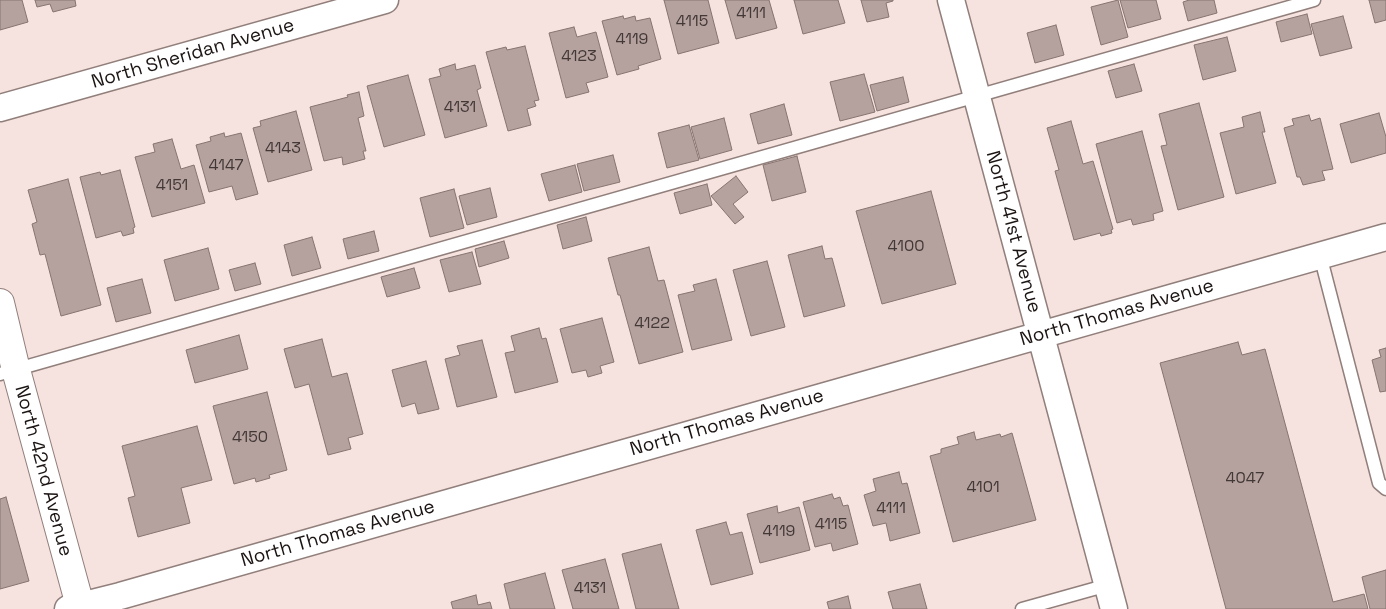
<!DOCTYPE html>
<html>
<head>
<meta charset="utf-8">
<style>
	body { margin:0 }
	canvas { display:block; background:#f6e2de }
</style>
</head>
<body>
<canvas width="1386" height="609"></canvas>
<script>
const g = document.querySelector('canvas').getContext('2d');
g.lineJoin = 'round';
function paint(path, color) { g.fillStyle = color; g.fill(path, 'evenodd'); }
const poly = rows => new Path2D(rows.map(r => 'M' + r).join(''));
function trace(path, color, width, dash) { g.strokeStyle = color; g.lineWidth = width; g.lineCap = dash ? 'butt' : 'round'; g.setLineDash(dash || []); g.stroke(path); }
function drawText(font, color, halo, rows, align = 'center') {
  g.font = font + ' "Space Grotesk",sans-serif'; g.lineWidth = 4; g.setLineDash([]); g.textBaseline = 'middle'; g.strokeStyle = halo; g.fillStyle = color; for (const [text, x, y, turn = 0] of rows) {
    g.save(); g.translate(x, y); g.rotate((+turn || 0) * Math.PI / 180); g.textAlign = isNaN(turn) ? turn : align; if (halo) g.strokeText(text, 0, 0); g.fillText(text, 0, 0); g.restore();
  }
}
const building = poly([
	[0,0,22,0,28,22,0,30,0,0],
	[35,0,75,0,76,6,53,12,50,4,37,7,35,0],
	[664,0,708,0,719,43,678,54,664,0],
	[725,0,769,0,777,28,736,39,725,0],
	[794,0,838,0,845,23,803,34,794,0],
	[861,0,893,0,893,1,886,3,889,17,867,22,861,0],
	[1118,0,1128,37,1101,45,1091,7,1118,0],
	[1120,0,1156,0,1161,19,1128,28,1120,0],
	[1189,0,1214,0,1217,13,1188,21,1183,2,1189,0],
	[1369,0,1386,0,1386,20,1375,23,1369,0],
	[1307,14,1312,34,1281,42,1276,22,1307,14],
	[623,16,624,19,635,16,636,21,650,18,661,59,638,66,639,69,617,75,602,21,623,16],
	[1343,16,1352,48,1320,56,1311,24,1343,16],
	[1056,25,1064,55,1035,63,1027,33,1056,25],
	[574,27,577,37,596,32,608,77,586,83,589,92,566,98,549,33,574,27],
	[1227,37,1236,71,1203,80,1194,45,1227,37],
	[525,46,539,100,534,101,536,106,527,109,531,125,508,131,486,52,506,47,507,50,525,46],
	[455,64,456,70,475,65,481,88,477,90,487,126,445,138,429,79,441,76,439,69,455,64],
	[1134,64,1142,91,1116,98,1108,71,1134,64],
	[864,74,875,112,840,121,830,82,864,74],
	[408,75,425,135,384,147,367,86,408,75],
	[903,77,909,102,877,111,870,85,903,77],
	[359,92,364,116,358,118,366,151,363,151,365,159,343,165,342,157,324,161,310,107,348,97,347,95,359,92],
	[1199,103,1224,197,1178,210,1161,146,1167,145,1159,114,1199,103],
	[784,104,792,135,758,144,750,114,784,104],
	[296,111,312,170,268,182,253,128,261,126,260,121,296,111],
	[1260,112,1265,132,1262,132,1276,183,1236,194,1220,133,1244,127,1242,117,1260,112],
	[1379,113,1386,137,1386,153,1351,163,1340,124,1379,113],
	[1309,115,1311,121,1320,118,1333,169,1322,171,1325,180,1303,185,1300,177,1297,177,1284,128,1294,125,1292,119,1309,115],
	[724,118,732,150,700,159,691,127,724,118],
	[1071,121,1083,164,1093,161,1113,229,1111,230,1112,233,1101,236,1100,233,1074,240,1055,171,1059,170,1047,128,1071,121],
	[689,125,699,160,667,168,658,133,689,125],
	[1142,131,1163,211,1153,214,1154,220,1133,225,1131,219,1117,223,1096,144,1142,131],
	[224,133,225,137,241,133,258,194,236,200,232,186,209,192,196,145,211,141,210,137,224,133],
	[172,139,181,169,194,165,205,203,152,217,135,157,155,152,153,144,172,139],
	[613,155,620,182,584,191,577,164,613,155],
	[797,156,806,192,772,201,763,165,797,156],
	[575,165,582,192,549,201,541,174,575,165],
	[120,170,135,227,133,228,134,233,123,236,121,231,96,238,80,177,100,172,101,175,120,170],
	[736,176,748,192,733,204,744,217,735,224,711,196,736,176],
	[68,179,101,305,61,316,45,254,40,255,32,224,37,222,28,190,68,179],
	[707,184,712,205,680,214,674,193,707,184],
	[490,188,497,217,467,225,459,196,490,188],
	[454,189,464,228,430,237,420,198,454,189],
	[931,191,956,284,882,304,856,211,931,191],
	[586,217,592,241,563,249,557,225,586,217],
	[374,231,379,251,348,259,343,239,374,231],
	[312,237,321,268,292,276,284,245,312,237],
	[504,241,509,258,479,267,475,249,504,241],
	[822,246,825,259,832,258,845,306,804,317,788,255,822,246],
	[649,247,658,281,664,280,683,352,639,364,620,295,618,295,608,258,649,247],
	[208,248,219,289,175,301,164,260,208,248],
	[472,252,481,284,449,292,440,260,472,252],
	[767,261,785,327,751,336,733,270,767,261],
	[255,263,261,284,235,291,229,270,255,263],
	[414,268,420,288,387,297,381,277,414,268],
	[142,279,151,313,116,322,107,288,142,279],
	[716,279,732,340,692,350,678,295,695,291,693,285,716,279],
	[602,318,614,362,600,366,602,373,588,377,586,370,572,373,560,329,602,318],
	[539,328,542,339,546,338,558,382,515,393,505,353,515,351,511,336,539,328],
	[239,335,248,369,195,383,186,350,239,335],
	[322,339,332,377,347,373,363,434,348,438,351,449,328,455,309,384,295,388,284,349,322,339],
	[482,340,497,397,457,407,445,359,460,355,457,346,482,340],
	[1238,342,1242,355,1265,349,1333,602,1364,594,1368,609,1226,609,1160,363,1238,342],
	[1386,348,1386,391,1380,392,1372,360,1381,357,1379,350,1386,348],
	[426,361,439,409,418,414,415,403,402,407,392,370,426,361],
	[267,392,287,470,269,475,270,478,256,482,255,478,234,484,213,406,267,392],
	[197,426,212,480,181,488,190,523,138,537,128,498,135,496,122,446,197,426],
	[974,432,976,440,1000,434,1001,437,1012,433,1036,520,953,542,930,456,941,453,941,449,959,444,957,437,974,432],
	[899,472,902,484,907,483,920,533,890,541,886,523,873,526,864,495,876,491,873,479,899,472],
	[832,494,834,499,840,497,843,506,848,505,858,544,833,551,831,543,815,547,803,502,832,494],
	[6,497,29,581,0,589,0,499,6,497],
	[777,506,778,513,799,507,810,550,760,563,747,514,777,506],
	[726,522,730,535,742,532,753,574,711,585,696,530,726,522],
	[661,544,679,609,636,609,622,554,661,544],
	[605,559,619,609,573,609,562,570,605,559],
	[1386,570,1386,609,1370,609,1362,577,1386,570],
	[545,573,555,609,510,609,504,584,545,573],
	[920,584,927,609,893,609,888,592,920,584],
	[476,595,478,605,490,602,492,609,453,609,451,602,476,595],
	[848,596,851,609,829,609,827,602,848,596]
]);
const lane = poly([
	[1320,255,1379,483,1386,489],
	[0,374,1314,0],
	[1022,609,1108,585]
]);
const street = poly([
	[951,0,1114,609],
	[0,108,385,0],
	[68,609,120,596,1386,237]
]);
const secondary = poly([
	[0,303,16,370,81,609]
]);
const numberNames = [
	["4111",751,14],
	["4115",692,22],
	["4119",632,40],
	["4123",579,57],
	["4131",460,108],
	["4143",283,149],
	["4147",226,166],
	["4151",172,186],
	["4100",906,247],
	["4122",652,324],
	["4150",250,438],
	["4047",1245,479],
	["4101",983,488],
	["4111",891,509],
	["4115",831,525],
	["4119",779,532],
	["4131",590,589]
];
const streetNames = [
	["North Sheridan Avenue",193,54,-16],
	["North 41st Avenue",1013,232,75],
	["North Thomas Avenue",1117,313,-16],
	["North Thomas Avenue",727,423,-16],
	["North 42nd Avenue",43,471,75],
	["North Thomas Avenue",338,534,-16]
];
paint(building, '#b5a29f');
trace(building, '#867471', 1);
trace(lane, '#917f7b', 15);
trace(street, '#917f7b', 29);
trace(secondary, '#917f7b', 30);
trace(lane, '#fff', 12);
trace(street, '#fff', 26);
trace(secondary, '#fff', 28);
drawText('16px', '#423836', null, numberNames);
drawText('19px', '#1b1413', '#fff', streetNames);
</script>
</body>
</html>
